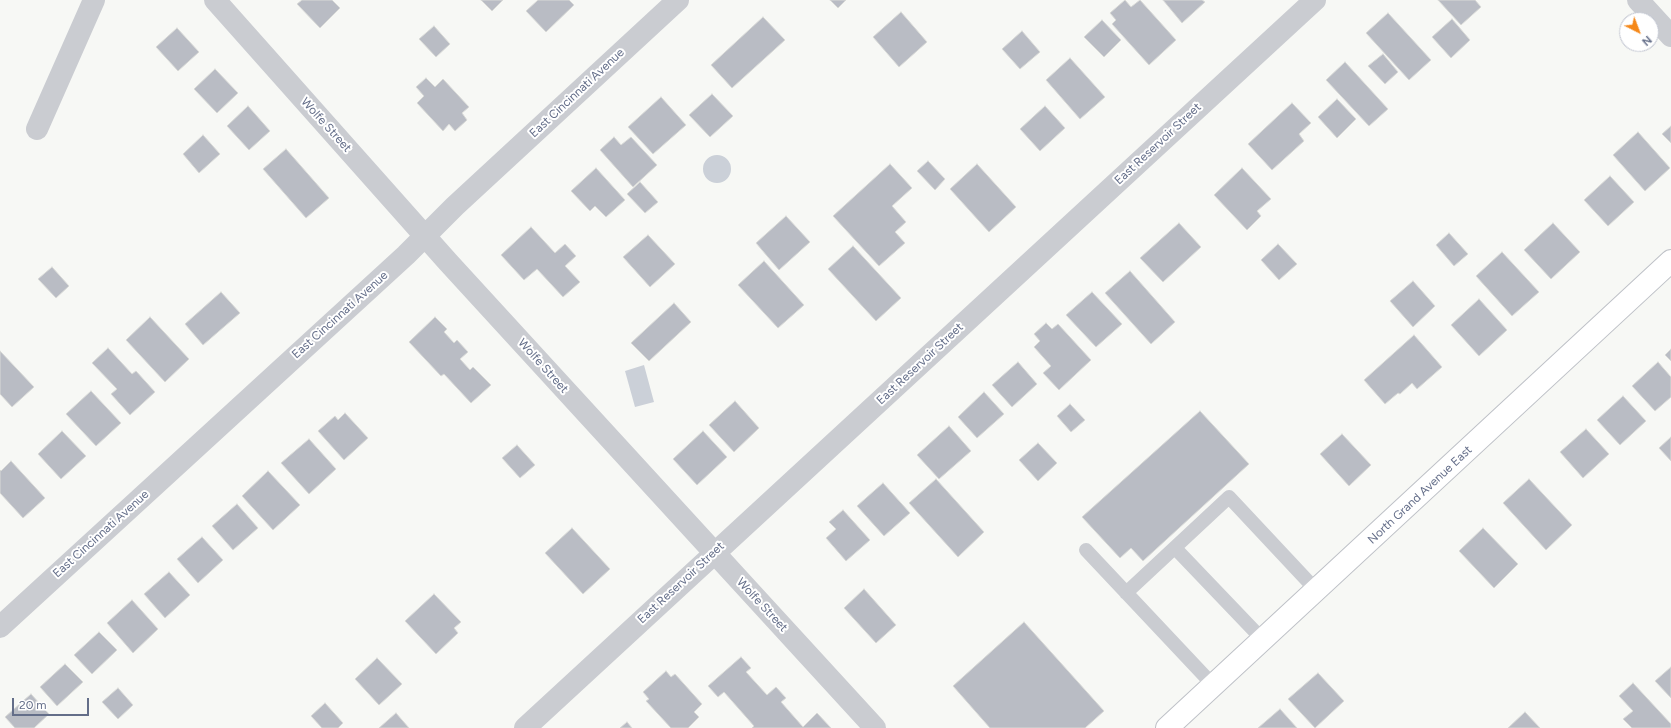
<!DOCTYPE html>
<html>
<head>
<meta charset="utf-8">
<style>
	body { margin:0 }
	#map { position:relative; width:1671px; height:728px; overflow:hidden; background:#f7f8f5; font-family:Figtree,sans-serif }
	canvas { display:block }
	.north { position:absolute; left:1619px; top:12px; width:40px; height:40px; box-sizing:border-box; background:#fff; border:1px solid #c1c5d0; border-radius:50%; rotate:138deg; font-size:11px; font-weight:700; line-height:16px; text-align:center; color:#646e89 }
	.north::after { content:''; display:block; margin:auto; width:14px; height:18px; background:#f58819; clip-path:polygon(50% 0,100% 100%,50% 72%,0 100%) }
	.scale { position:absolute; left:12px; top:698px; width:77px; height:18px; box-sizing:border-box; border:2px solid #646e89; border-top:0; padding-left:5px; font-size:12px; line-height:14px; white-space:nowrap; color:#646e89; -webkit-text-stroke:3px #fff; paint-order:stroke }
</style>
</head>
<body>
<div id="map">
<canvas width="1671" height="728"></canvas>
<div class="north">N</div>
<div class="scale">20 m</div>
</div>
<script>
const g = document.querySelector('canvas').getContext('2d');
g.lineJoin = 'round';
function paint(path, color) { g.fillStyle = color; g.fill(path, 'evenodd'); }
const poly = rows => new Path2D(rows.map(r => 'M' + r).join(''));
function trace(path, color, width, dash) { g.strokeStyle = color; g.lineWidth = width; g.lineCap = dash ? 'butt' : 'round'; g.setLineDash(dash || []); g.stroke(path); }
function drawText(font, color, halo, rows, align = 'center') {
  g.font = font + ' Figtree,sans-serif'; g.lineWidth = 4; g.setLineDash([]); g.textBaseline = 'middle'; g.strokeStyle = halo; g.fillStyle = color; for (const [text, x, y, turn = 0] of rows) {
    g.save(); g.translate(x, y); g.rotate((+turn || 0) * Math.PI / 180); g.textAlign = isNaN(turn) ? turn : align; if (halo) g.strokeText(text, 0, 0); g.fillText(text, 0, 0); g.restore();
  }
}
const water = poly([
	'703 169a14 14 0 1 1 28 0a14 14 0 1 1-28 0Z',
	[644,365,654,402,635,407,625,371]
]);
const building = poly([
	[302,0,332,0,340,8,320,28,297,4,302,0],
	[481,0,503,0,492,11,481,0],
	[538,0,569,0,574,5,546,32,526,11,538,0],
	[830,0,846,0,838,8,830,0],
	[1125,0,1131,7,1140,0,1176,40,1149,65,1112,24,1116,20,1110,13,1125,0],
	[1163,0,1202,0,1205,2,1182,23,1163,0],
	[1438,0,1475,0,1481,7,1461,25,1438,0],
	[901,12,927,42,899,67,873,37,901,12],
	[1388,13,1431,60,1409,80,1366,33,1388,13],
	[763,17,785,40,732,88,711,65,763,17],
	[1452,19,1470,40,1451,58,1432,37,1452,19],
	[1102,20,1121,40,1104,57,1084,37,1102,20],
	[434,26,450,44,436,57,419,39,434,26],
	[177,28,199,52,178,71,156,47,177,28],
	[1022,31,1040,52,1020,69,1002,49,1022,31],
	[1383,54,1398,72,1385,84,1368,66,1383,54],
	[1070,58,1105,97,1080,119,1046,80,1070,58],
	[1345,62,1388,109,1369,126,1326,80,1345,62],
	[215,69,238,93,217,113,194,89,215,69],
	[426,78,435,87,443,79,469,107,462,113,467,120,455,131,449,124,443,131,417,103,424,96,416,87,426,78],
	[712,94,733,116,710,137,689,115,712,94],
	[661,97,686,125,653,154,628,127,661,97],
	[1337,99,1356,119,1337,138,1318,117,1337,99],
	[1292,103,1311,123,1299,134,1304,141,1272,170,1248,144,1292,103],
	[248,106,270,131,249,150,227,126,248,106],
	[1045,106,1065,128,1040,151,1020,129,1045,106],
	[1671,126,1671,143,1662,134,1671,126],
	[1638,132,1670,168,1645,191,1613,155,1638,132],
	[203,135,220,154,199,173,183,154,203,135],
	[614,137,621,145,631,137,657,165,633,187,600,150,614,137],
	[286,149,329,198,306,218,263,169,286,149],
	[928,161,945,179,935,190,917,171,928,161],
	[890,164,912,188,892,206,906,222,895,232,905,243,879,266,833,216,890,164],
	[977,164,1016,207,989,232,950,189,977,164],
	[596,168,625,200,606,217,595,206,590,211,571,191,596,168],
	[1242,168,1271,199,1257,211,1261,216,1247,230,1214,195,1242,168],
	[1610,176,1634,202,1608,226,1584,200,1610,176],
	[640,182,658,202,645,213,627,194,640,182],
	[786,216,810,242,779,270,756,243,786,216],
	[1179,223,1201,247,1163,282,1140,258,1179,223],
	[1553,223,1580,252,1551,279,1524,250,1553,223],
	[531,227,555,253,565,244,576,256,565,266,580,282,563,297,537,269,524,280,501,255,531,227],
	[1449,233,1468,254,1454,266,1436,245,1449,233],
	[648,235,675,264,650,287,623,257,648,235],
	[1278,244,1297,264,1279,280,1261,260,1278,244],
	[853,246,901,298,876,321,828,269,853,246],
	[1502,252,1539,292,1512,316,1476,276,1502,252],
	[764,261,804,305,778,328,738,285,764,261],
	[52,267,69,286,56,298,38,279,52,267],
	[1130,271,1175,322,1151,344,1105,293,1130,271],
	[1413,281,1435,306,1413,327,1390,301,1413,281],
	[221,292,240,313,203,345,185,324,221,292],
	[1092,292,1122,324,1096,347,1066,315,1092,292],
	[1479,299,1507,330,1479,356,1451,325,1479,299],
	[674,303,691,322,649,361,631,343,674,303],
	[150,317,189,359,165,382,126,340,150,317],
	[435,317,447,329,444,332,454,343,457,340,468,352,460,359,470,370,473,367,491,385,471,403,444,374,441,376,409,342,435,317],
	[1046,323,1052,329,1058,324,1091,360,1059,390,1043,373,1051,366,1034,347,1040,341,1034,334,1046,323],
	[1414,335,1442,367,1417,389,1412,383,1400,394,1398,393,1385,404,1364,380,1414,335],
	[108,348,132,374,136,371,155,392,130,415,111,394,117,389,92,363,108,348],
	[1671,349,1671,361,1665,355,1671,349],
	[0,351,34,387,12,407,0,394,0,351],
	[1018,362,1037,384,1012,407,992,385,1018,362],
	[1658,362,1671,377,1671,397,1655,411,1632,386,1658,362],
	[91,391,121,423,96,446,66,414,91,391],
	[984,392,1004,414,977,438,958,417,984,392],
	[1623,396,1646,421,1620,445,1597,420,1623,396],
	[735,401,759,428,734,452,709,425,735,401],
	[1070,404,1085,420,1071,432,1057,416,1070,404],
	[1200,411,1249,464,1143,561,1131,548,1120,558,1082,517,1200,411],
	[345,413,368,438,344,460,318,431,335,416,338,420,345,413],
	[949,426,971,451,939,479,917,455,949,426],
	[1586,429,1609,454,1583,478,1560,452,1586,429],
	[62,431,86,456,61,479,38,454,62,431],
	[703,431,727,457,697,485,673,459,703,431],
	[1342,434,1371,465,1349,486,1320,454,1342,434],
	[1671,437,1671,461,1659,448,1671,437],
	[309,439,336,469,309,494,281,463,309,439],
	[1038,443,1057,463,1038,481,1019,460,1038,443],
	[517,445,535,465,520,478,502,458,517,445],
	[11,461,45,498,23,518,0,493,0,470,1,471,11,461],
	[268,471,300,505,273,530,242,496,268,471],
	[936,479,984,532,958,557,909,503,936,479],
	[1529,479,1572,525,1546,550,1503,503,1529,479],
	[883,483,910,513,884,536,857,506,883,483],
	[237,504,258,528,233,550,212,526,237,504],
	[843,510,870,540,846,561,826,538,836,529,829,522,843,510],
	[572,528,610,569,583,594,545,553,572,528],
	[1483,528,1518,564,1494,588,1459,551,1483,528],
	[202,537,223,560,198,583,177,559,202,537],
	[169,572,190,595,165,618,144,594,169,572],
	[864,589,896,625,876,643,844,608,864,589],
	[434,594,461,622,454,628,458,633,436,654,405,621,434,594],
	[132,600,158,629,133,653,107,623,132,600],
	[1024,622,1104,711,1085,728,990,728,953,686,1024,622],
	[99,632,117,650,92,674,74,655,99,632],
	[741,657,751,668,746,672,767,695,776,687,786,698,781,702,803,727,817,713,831,728,752,728,754,726,724,692,718,697,708,686,741,657],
	[377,658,402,684,379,705,355,679,377,658],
	[65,664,83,682,57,706,40,687,65,664],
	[1671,667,1671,698,1655,681,1671,667],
	[666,671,671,677,675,674,702,704,694,712,699,717,688,728,671,728,646,701,649,699,643,692,666,671],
	[1318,673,1344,701,1315,728,1288,699,1318,673],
	[1633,683,1671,724,1671,728,1632,728,1623,719,1633,711,1619,696,1633,683],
	[118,688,133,705,118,719,102,702,118,688],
	[31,694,49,714,34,728,15,728,5,717,31,694],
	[325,703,343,723,338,728,322,728,311,716,325,703],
	[1280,709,1297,728,1258,728,1280,709],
	[1525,712,1540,728,1508,728,1525,712],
	[396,713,409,728,379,728,396,713],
	[627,722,632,728,620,728,627,722]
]);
const lane = poly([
	[1175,548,1263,640],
	[1086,550,1214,686],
	[1126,593,1229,497,1317,591]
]);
const street = poly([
	[215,0,448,262,875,728],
	[1638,0,1671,36],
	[37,129,94,0],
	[0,627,406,255,455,206,678,0],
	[525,728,1315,0]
]);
const secondary = poly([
	[1167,728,1671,261]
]);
const streetNames = [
	["East Cincinnati Avenue",577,93,-43],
	["Wolfe Street",326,125,48],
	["East Reservoir Street",1158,144,-43],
	["East Cincinnati Avenue",340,315,-42],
	["East Reservoir Street",920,364,-43],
	["Wolfe Street",543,366,48],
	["North Grand Avenue East",1420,495,-43],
	["East Cincinnati Avenue",101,534,-42],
	["East Reservoir Street",681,583,-43],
	["Wolfe Street",762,605,47]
];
paint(water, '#cbd0d8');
paint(building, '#b9bcc4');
trace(building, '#d9dad7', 1);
trace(secondary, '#bec1c7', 24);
trace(lane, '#caccd1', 14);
trace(street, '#caccd1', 22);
trace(secondary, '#fff', 22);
drawText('12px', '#646e89', '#fff', streetNames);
</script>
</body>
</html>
